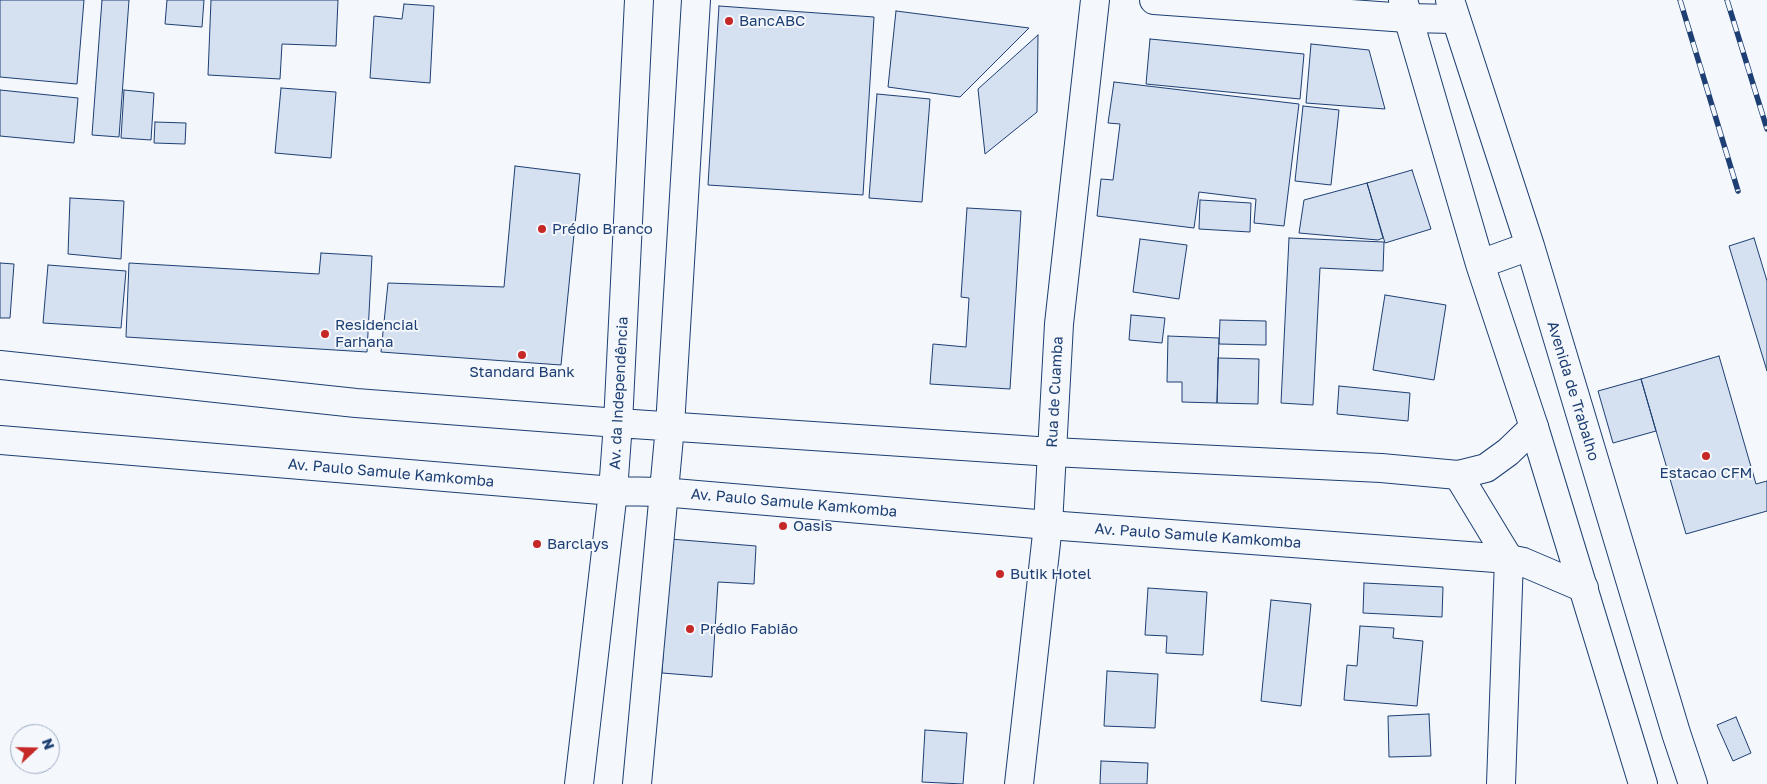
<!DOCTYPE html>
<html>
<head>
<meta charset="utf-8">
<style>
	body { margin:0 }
	#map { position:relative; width:1767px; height:784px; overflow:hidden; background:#f4f7fb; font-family:"Golos Text",sans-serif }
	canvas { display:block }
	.north { position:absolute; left:10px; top:724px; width:50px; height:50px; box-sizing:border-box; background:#f4f7fb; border:1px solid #9eadc5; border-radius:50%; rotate:69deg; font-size:14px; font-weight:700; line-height:20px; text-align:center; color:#1d3f73 }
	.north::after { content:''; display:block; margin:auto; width:18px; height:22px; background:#c62828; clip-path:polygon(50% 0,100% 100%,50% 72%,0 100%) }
</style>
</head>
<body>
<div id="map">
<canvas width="1767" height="784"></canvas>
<div class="north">N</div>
</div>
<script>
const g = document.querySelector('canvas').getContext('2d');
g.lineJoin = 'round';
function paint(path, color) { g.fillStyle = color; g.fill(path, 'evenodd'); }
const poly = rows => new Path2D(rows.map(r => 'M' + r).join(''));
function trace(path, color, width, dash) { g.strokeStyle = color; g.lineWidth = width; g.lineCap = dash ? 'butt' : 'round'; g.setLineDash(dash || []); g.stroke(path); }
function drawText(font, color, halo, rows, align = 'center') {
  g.font = font + ' "Golos Text",sans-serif'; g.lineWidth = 4; g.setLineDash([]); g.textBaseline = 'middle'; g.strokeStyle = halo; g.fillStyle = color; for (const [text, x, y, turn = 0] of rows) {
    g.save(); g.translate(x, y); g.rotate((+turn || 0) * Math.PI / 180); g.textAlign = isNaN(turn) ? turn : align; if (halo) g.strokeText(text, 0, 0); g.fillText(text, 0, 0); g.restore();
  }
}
const building = poly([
	[0,0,84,0,77,84,0,77,0,0],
	[102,0,129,0,119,137,92,135,102,0],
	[167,0,204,0,202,27,165,24,167,0],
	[211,0,338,0,336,46,282,44,280,79,208,75,211,0],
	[404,4,434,6,430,83,370,78,374,16,402,19,404,4],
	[719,6,874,17,863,195,708,185,719,6],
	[896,11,1029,28,960,97,888,87,896,11],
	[1038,35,1037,112,985,154,978,89,1038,35],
	[1150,39,1304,54,1300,99,1146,84,1150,39],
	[1311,44,1369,50,1385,109,1306,103,1311,44],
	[1114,82,1299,104,1284,226,1254,223,1256,199,1199,192,1194,228,1097,216,1101,179,1113,180,1120,124,1108,123,1114,82],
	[281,88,336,92,331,158,275,153,281,88],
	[0,90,78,98,74,143,0,136,0,90],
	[124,90,154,93,151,140,121,138,124,90],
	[877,94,930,99,922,202,869,198,877,94],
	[1303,106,1339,110,1331,185,1295,181,1303,106],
	[155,122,186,123,185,144,154,143,155,122],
	[515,166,580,174,561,365,381,352,388,283,504,287,515,166],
	[1412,170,1431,229,1385,243,1367,183,1412,170],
	[1367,183,1383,238,1378,240,1299,233,1304,200,1367,183],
	[70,198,124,201,121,259,68,254,70,198],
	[1200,200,1251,203,1250,232,1199,229,1200,200],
	[967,208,1021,211,1010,389,930,384,933,344,966,347,969,298,961,297,967,208],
	[1289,238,1384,242,1383,271,1320,268,1313,405,1281,403,1289,238],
	[1754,238,1767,281,1767,371,1729,246,1754,238],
	[1140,239,1187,245,1179,299,1133,292,1140,239],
	[321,253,372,256,367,352,126,337,129,263,319,274,321,253],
	[0,263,14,264,10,318,0,318,0,263],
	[48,265,126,271,121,328,43,323,48,265],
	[1385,295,1446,305,1434,380,1373,370,1385,295],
	[1131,315,1165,318,1162,343,1129,340,1131,315],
	[1220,320,1266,321,1266,345,1219,344,1220,320],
	[1168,336,1219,338,1217,403,1182,402,1182,382,1167,382,1168,336],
	[1719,356,1756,484,1767,481,1767,511,1686,534,1641,379,1719,356],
	[1218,358,1259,359,1258,404,1217,403,1218,358],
	[1641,379,1656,431,1613,443,1598,391,1641,379],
	[1339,386,1410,393,1408,421,1337,414,1339,386],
	[670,539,756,546,754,584,718,582,712,677,662,673,670,539],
	[1364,583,1443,587,1442,617,1363,613,1364,583],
	[1148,588,1207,592,1203,655,1166,653,1167,636,1145,635,1148,588],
	[1271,600,1311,604,1301,706,1261,701,1271,600],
	[1360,626,1394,628,1393,638,1423,641,1417,706,1344,700,1347,665,1357,666,1360,626],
	[1107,671,1158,674,1155,728,1104,726,1107,671],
	[1429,714,1431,756,1389,757,1388,716,1429,714],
	[1736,717,1751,753,1733,761,1717,725,1736,717],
	[925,730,967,733,963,784,922,782,925,730],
	[1101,761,1148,763,1147,784,1100,784,1101,761]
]);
const street = poly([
	[1154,0,1407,18,1455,19],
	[1458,475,1509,559,1501,784],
	[1019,784,1048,525,1059,324,1095,0]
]);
const secondary = poly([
	[0,365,356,403,618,423,1052,452,1381,468,1458,475,1486,468,1508,452,1534,427],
	[0,440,613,491,662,492,1048,525,1509,559,1523,562,1584,588],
	[579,784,613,491,618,423,639,0],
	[637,784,670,426,696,0]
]);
const highway = poly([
	[1403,0,1480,264,1534,427,1643,784],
	[1450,0,1530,246,1676,733,1693,784],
	[1480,264,1530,246]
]);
const rail = poly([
	[1680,0,1738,191],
	[1727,0,1767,129]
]);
const markers = [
	[729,21,5,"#c62828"],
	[542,229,5,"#c62828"],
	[325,334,5,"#c62828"],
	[522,355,5,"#c62828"],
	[1706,456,5,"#c62828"],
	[783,526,5,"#c62828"],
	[537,544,5,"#c62828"],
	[1000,574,5,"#c62828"],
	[690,629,5,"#c62828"]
];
const poiNames = [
	["BancABC",739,21],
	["Prédio Branco",552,229],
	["Residencial",335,325],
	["Farhana",335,342],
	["Standard Bank",522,372,"center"],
	["Estacao CFM",1706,473,"center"],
	["Oasis",793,526],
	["Barclays",547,544],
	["Butik Hotel",1010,574],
	["Prédio Fabião",700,629]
];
const streetNames = [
	["Avenida de Trabalho",1573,391,73],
	["Rua de Cuamba",1055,392,-87],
	["Av. da Independência",619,393,-87],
	["Av. Paulo Samule Kamkomba",391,473,5],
	["Av. Paulo Samule Kamkomba",794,503,5],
	["Av. Paulo Samule Kamkomba",1198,536,4]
];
paint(building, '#d5e0f0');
trace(building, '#1d3f73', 1);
trace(street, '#1d3f73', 30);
trace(secondary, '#1d3f73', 30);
trace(highway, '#1d3f73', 30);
trace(street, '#f4f7fb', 28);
trace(secondary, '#f4f7fb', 28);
trace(highway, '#f4f7fb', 28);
trace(rail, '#1d3f73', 5.5);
trace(rail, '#f4f7fb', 4, [11]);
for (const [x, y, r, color] of markers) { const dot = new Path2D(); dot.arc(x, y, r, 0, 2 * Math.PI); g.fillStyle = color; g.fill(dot); trace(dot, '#f4f7fb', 2); }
drawText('15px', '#1d3f73', '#f4f7fb', poiNames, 'left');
drawText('15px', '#1d3f73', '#f4f7fb', streetNames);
</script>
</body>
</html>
